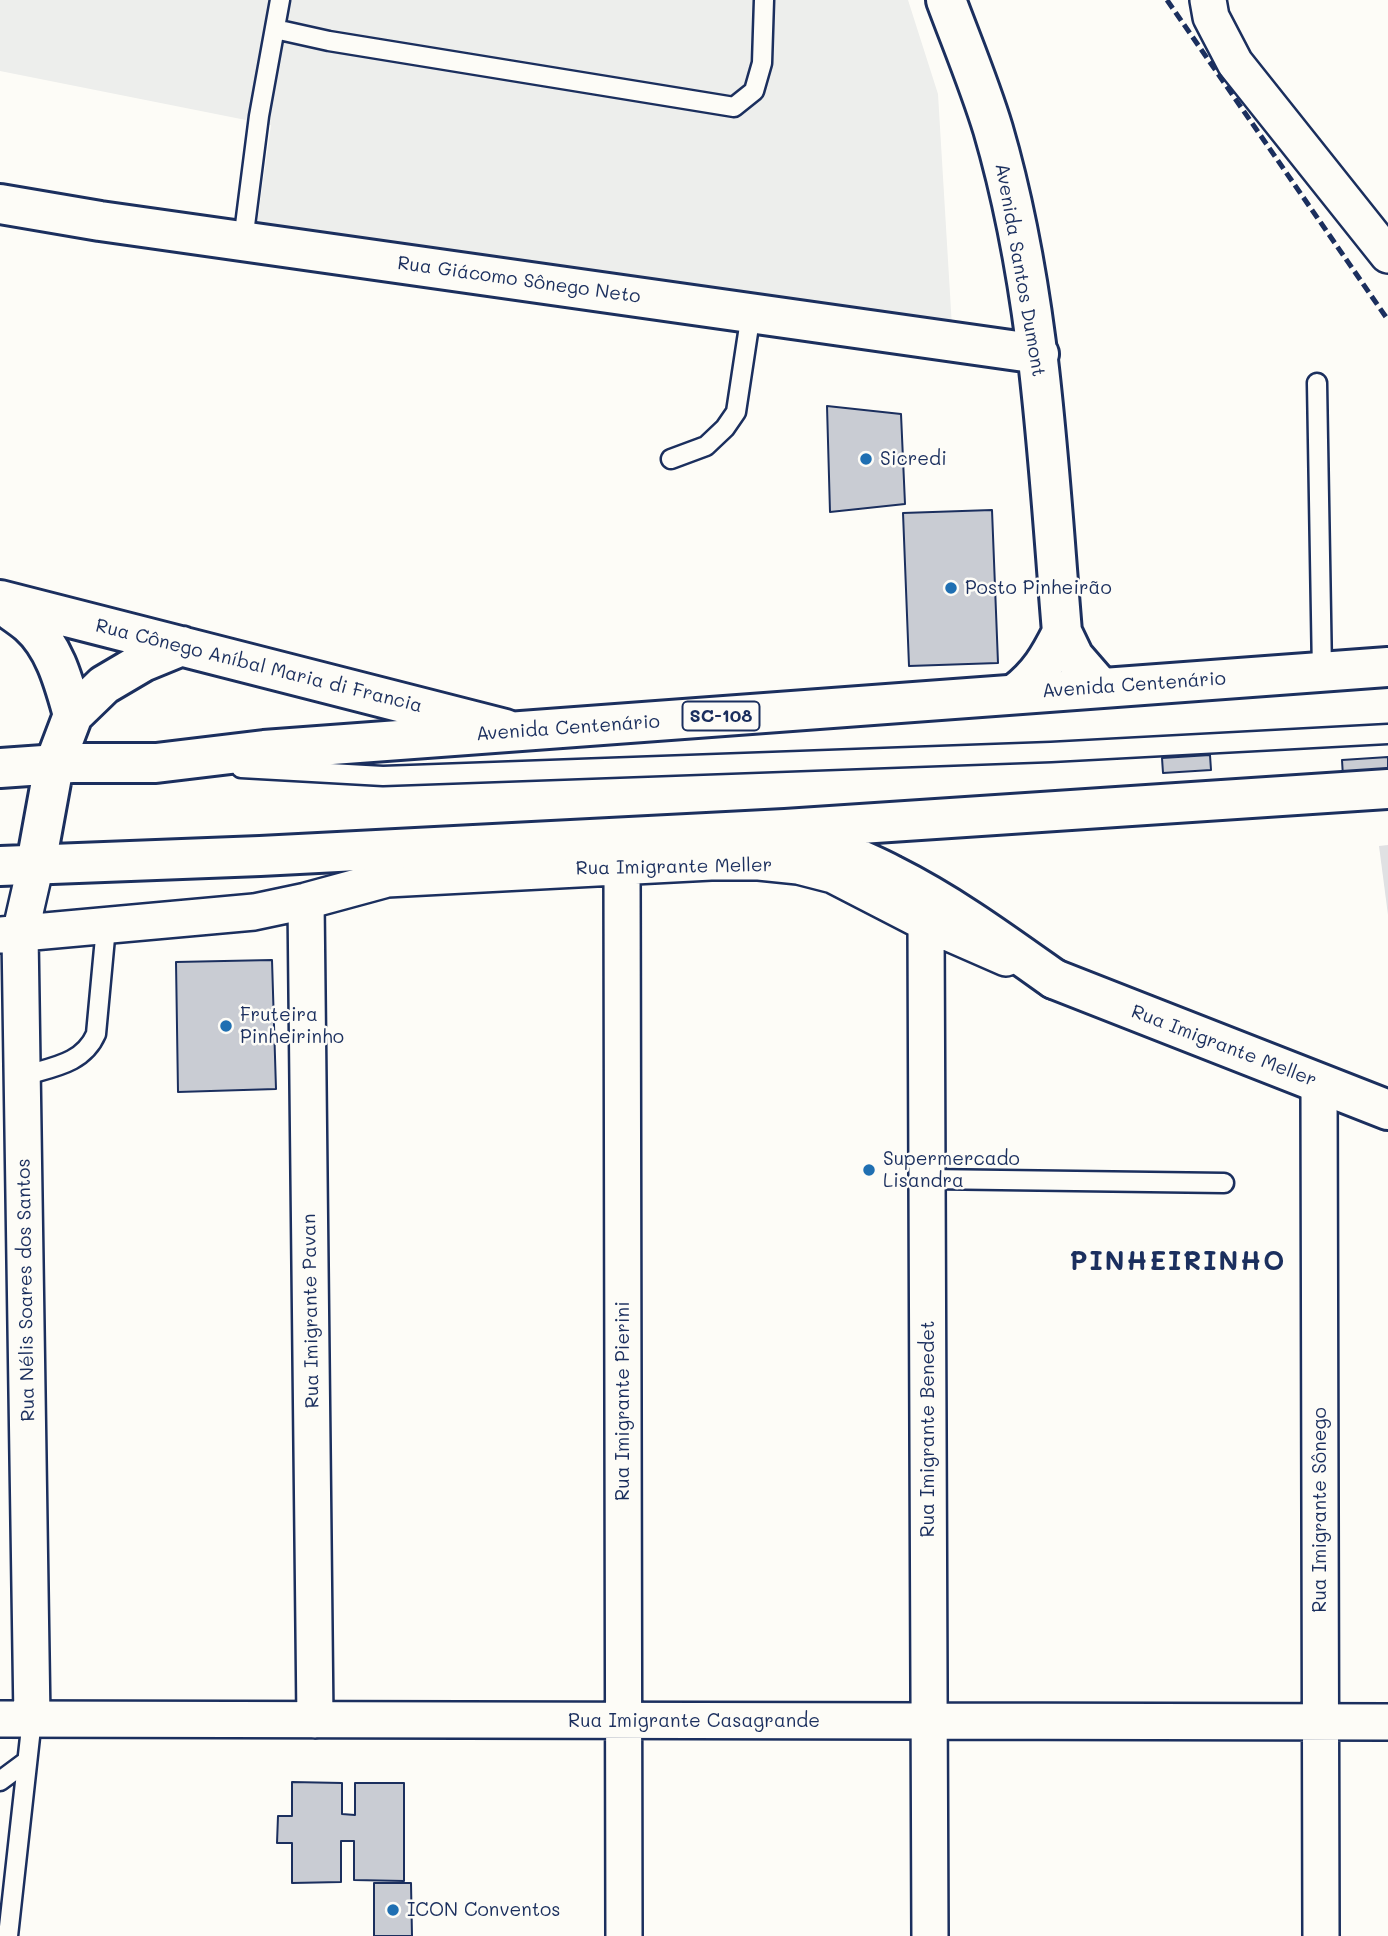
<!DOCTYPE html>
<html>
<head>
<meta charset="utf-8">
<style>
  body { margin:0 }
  canvas { display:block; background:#fdfcf7 }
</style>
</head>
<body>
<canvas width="1388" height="1936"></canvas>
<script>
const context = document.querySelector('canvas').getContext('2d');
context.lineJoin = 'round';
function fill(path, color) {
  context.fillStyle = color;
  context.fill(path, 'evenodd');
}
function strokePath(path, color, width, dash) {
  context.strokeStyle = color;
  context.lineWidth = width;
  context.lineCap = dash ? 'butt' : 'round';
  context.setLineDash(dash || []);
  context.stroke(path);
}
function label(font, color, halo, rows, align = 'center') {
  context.font = font + ' Mali,sans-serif';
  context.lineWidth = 5;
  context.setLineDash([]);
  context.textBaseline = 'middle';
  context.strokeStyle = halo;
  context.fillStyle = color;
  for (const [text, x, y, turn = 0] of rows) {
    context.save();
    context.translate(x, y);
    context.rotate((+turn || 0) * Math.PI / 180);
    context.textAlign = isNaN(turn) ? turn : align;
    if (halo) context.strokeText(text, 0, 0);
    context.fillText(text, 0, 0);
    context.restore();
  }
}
const built = new Path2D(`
  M 0,0 L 908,0 L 938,94 L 952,327 L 256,230 L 271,125 L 0,71 Z`);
const green = new Path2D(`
  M 1388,845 L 1388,915 L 1379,846 Z`);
const building = new Path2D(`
  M 827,406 L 901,414 L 905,504 L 830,512 Z
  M 992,510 L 998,663 L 909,666 L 903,513 Z
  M 1210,755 L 1211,770 L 1163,773 L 1162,758 Z
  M 1388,757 L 1388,773 L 1343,777 L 1342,760 Z
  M 272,960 L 276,1089 L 178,1092 L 176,962 Z
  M 292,1782 L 342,1783 L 342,1814 L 355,1815 L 355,1783 L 404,1783 L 404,1881 L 354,1880 L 354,1841 L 341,1841 L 341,1882 L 292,1883 L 292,1843 L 277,1843 L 278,1816 L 292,1816 Z
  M 374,1883 L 411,1883 L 412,1936 L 374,1936 Z`);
const lane = new Path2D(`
  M 275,29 L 329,41 L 734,107 L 754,91 L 762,63 L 764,0
  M 243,241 L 259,116 L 280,0
  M 1317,383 L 1322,672
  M 671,459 L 706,446 L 725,428 L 736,412 L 751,313
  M 241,768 L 383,776 L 1051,752 L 1388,734
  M 23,1076 C 52,1067 83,1064 96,1034 L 106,927
  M 927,1179 L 1224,1183
  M 0,1781 L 27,1761
  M 8,1936 L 32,1719`);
const street = new Path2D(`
  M 1208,0 L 1211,17 L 1235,63 L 1388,255
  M 622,866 L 624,1936
  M 306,901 L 315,1720
  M 926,923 L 930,1936
  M 0,935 L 254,912 L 306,901 L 387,879 L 711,862 L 759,862 L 798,866 L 833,875 L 926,923 L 1006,958
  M 1319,1083 L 1321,1936
  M 0,1719 L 1388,1722
  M 32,1719 L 20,934 L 36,864`);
const secondary = new Path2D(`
  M 946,0 C 962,43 980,86 993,129 C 1041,293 1048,464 1062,632 L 1074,657 L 1100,687
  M 0,204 L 100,221 L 1039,354
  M 0,600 L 505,729
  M 2,604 C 11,611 21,617 29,624 C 55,647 64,683 73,715
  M 1016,693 C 1039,675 1049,658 1062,632
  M 54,765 L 73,715 L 104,685 L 143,662 L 182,646
  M 1054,979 L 1388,1110`);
const primary = new Path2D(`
  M 0,768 L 72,763 L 156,763 L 264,750 L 1388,667
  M 793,832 C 826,846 860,858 892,875 C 950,904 1002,942 1054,979
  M 36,864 L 54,765
  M 0,866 L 260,856 L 785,829 L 1388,789`);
const rail = new Path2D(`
  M 1167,0 L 1388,320`);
const markers = [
  [866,459,7,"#1f6fb2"],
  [951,588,7,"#1f6fb2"],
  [226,1026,7,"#1f6fb2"],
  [869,1170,7,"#1f6fb2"],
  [393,1910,7,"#1f6fb2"]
];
const shields = [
  [721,716,77]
];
const shieldNames = [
  ["SC-108",721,716]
];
const streetNames = [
  ["Avenida Santos Dumont",1020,270,80],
  ["Rua Giácomo Sônego Neto",519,280,8],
  ["Rua Cônego Aníbal Maria di Francia",259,666,14],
  ["Avenida Centenário",1134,685,-4],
  ["Avenida Centenário",568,728,-4],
  ["Rua Imigrante Meller",674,867,-1],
  ["Rua Imigrante Meller",1224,1046,21],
  ["Rua Nélis Soares dos Santos",26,1290,-91],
  ["Rua Imigrante Pavan",311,1311,-91],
  ["Rua Imigrante Pierini",623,1401,-90],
  ["Rua Imigrante Benedet",928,1429,-90],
  ["Rua Imigrante Sônego",1320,1510,-90],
  ["Rua Imigrante Casagrande",694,1721]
];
const poiNames = [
  ["Sicredi",880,459],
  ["Posto Pinheirão",965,588],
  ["Fruteira",240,1015],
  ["Pinheirinho",240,1037],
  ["Supermercado",883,1159],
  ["Lisandra",883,1181],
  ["ICON Conventos",407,1910]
];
const districtNames = [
  ["PINHEIRINHO",1178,1262]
];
fill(built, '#edeeec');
fill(green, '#e0e1e3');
fill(building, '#c9ccd3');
strokePath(building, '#1b2f5e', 2);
strokePath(lane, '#1b2f5e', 23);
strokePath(street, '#1b2f5e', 40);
strokePath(secondary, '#1b2f5e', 44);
strokePath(primary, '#1b2f5e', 44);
strokePath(lane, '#fdfcf7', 18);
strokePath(street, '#fdfcf7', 35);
strokePath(secondary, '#fdfcf7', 38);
strokePath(primary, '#fdfcf7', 38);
strokePath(rail, '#1b2f5e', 5, [10, 5]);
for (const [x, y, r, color] of markers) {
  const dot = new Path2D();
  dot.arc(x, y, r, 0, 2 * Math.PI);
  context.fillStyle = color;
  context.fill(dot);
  strokePath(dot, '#fdfcf7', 2.5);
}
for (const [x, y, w] of shields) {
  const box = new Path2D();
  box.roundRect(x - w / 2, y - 14.5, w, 29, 5);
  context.fillStyle = '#fdfcf7';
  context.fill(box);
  strokePath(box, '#1b2f5e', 2);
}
label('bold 18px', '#1b2f5e', null, shieldNames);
label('19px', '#1b2f5e', '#fdfcf7', streetNames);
label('19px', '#1b2f5e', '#fdfcf7', poiNames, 'left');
context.letterSpacing = '2px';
label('bold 26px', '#1b2f5e', '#fdfcf7', districtNames);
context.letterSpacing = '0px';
</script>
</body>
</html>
